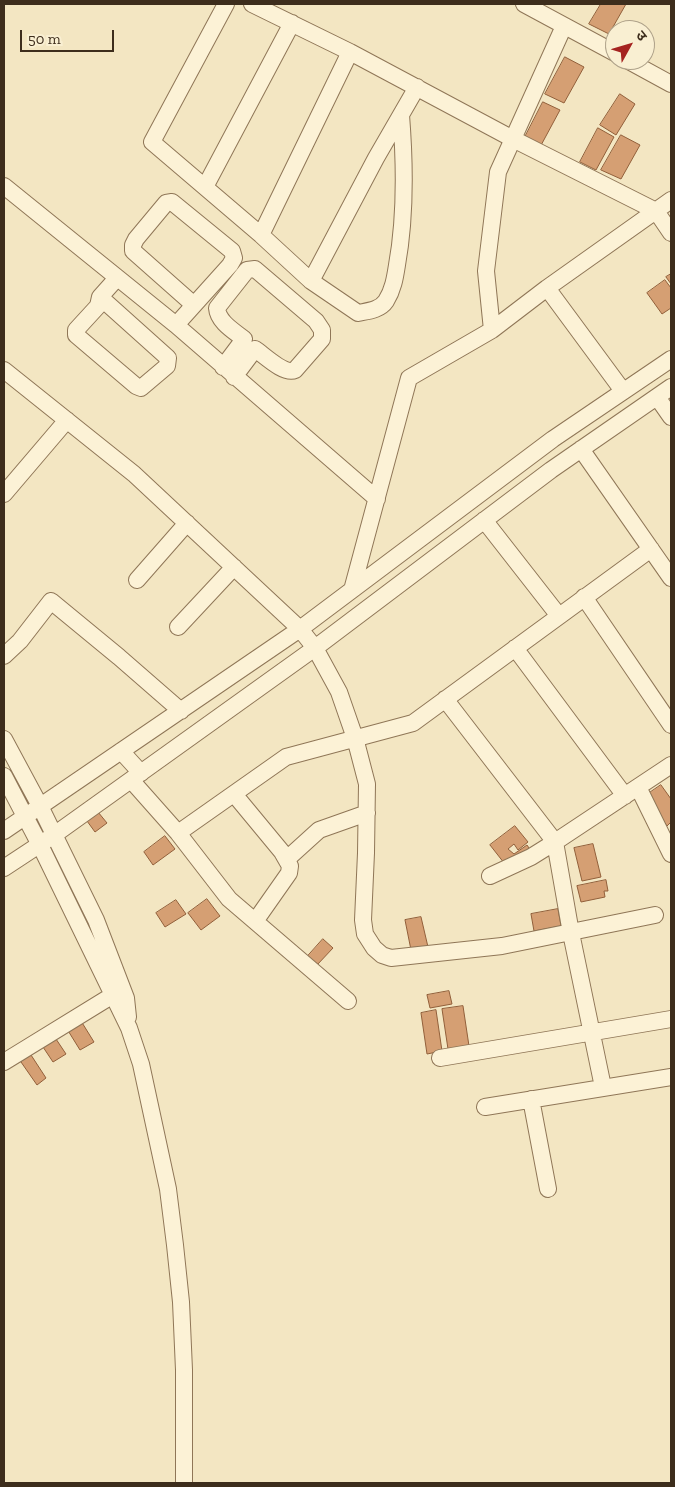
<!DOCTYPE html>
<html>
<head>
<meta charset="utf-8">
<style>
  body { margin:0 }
  #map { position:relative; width:675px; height:1487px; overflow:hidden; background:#f3e6c2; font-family:"Zilla Slab","Noto Sans Devanagari",serif }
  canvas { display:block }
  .frame { position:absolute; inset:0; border:5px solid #3d2d1c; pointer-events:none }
  .north { position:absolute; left:605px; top:20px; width:50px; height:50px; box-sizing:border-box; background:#f9efd2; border:1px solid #aea189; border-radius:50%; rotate:51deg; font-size:14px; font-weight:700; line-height:20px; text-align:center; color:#3d2d1c }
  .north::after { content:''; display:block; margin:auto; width:18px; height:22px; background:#a52320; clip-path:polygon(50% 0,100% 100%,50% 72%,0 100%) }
  .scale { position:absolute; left:20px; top:30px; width:94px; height:22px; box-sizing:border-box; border:2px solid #3d2d1c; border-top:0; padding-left:6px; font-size:15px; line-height:18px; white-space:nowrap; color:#3d2d1c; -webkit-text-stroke:4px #f9efd2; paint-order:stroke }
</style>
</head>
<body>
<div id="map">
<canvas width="675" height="1487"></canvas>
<div class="frame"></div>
<div class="north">उ</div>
<div class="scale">50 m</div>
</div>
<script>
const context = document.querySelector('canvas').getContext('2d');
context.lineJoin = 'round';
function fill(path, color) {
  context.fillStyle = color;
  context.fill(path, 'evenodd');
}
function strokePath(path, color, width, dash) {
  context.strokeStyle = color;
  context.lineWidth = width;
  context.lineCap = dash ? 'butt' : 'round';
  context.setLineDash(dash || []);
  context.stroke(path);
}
const building = new Path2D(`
  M 601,4 L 626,4 L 609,34 L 589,24 Z
  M 565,57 L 584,67 L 564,103 L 545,94 Z
  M 620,94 L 635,104 L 616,135 L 600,125 Z
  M 543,102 L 560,110 L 539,149 L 524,139 Z
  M 598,128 L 614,137 L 596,170 L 580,162 Z
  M 621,135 L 640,145 L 621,179 L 601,170 Z
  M 671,274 L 671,284 L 666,277 Z
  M 665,280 L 671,288 L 671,308 L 662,314 L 647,293 Z
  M 661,785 L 671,799 L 671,822 L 667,826 L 645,796 Z
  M 98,812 L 107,823 L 95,832 L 87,821 Z
  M 515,826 L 528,842 L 518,850 L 514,844 L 508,849 L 514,854 L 527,845 L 531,851 L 508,868 L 490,845 Z
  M 165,836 L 175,849 L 153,865 L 144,852 Z
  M 593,844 L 601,877 L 582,881 L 574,848 Z
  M 606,880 L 608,891 L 604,891 L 605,897 L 581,902 L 577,886 Z
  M 207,899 L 220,916 L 201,930 L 188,913 Z
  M 176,900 L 186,914 L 165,927 L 156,913 Z
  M 558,909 L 561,926 L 534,931 L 531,914 Z
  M 421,917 L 428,947 L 411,950 L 405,920 Z
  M 323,939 L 333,948 L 317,965 L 307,957 Z
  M 449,991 L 452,1004 L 430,1008 L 427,995 Z
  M 463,1006 L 469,1046 L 448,1049 L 442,1009 Z
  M 436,1010 L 442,1051 L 427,1054 L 421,1013 Z
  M 81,1021 L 94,1042 L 80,1050 L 67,1029 Z
  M 56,1039 L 66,1054 L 53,1062 L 43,1047 Z
  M 31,1055 L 46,1078 L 37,1085 L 21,1062 Z`);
const minor = new Path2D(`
  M 226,4 L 152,142 L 261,235 L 311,281 L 358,313 C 368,311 380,310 386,301 C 393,290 395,278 397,265 C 406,215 405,165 401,115
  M 252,4 L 350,52 L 513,139 L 656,211 L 671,233
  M 524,4 L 615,53
  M 627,60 L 671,84
  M 4,186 L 176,325 L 377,499
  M 205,187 L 292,23
  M 261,235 L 350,52
  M 311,281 L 376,158 L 417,87
  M 547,288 L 623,391
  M 100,297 L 168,358 L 167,366 L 141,388 L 136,386 L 76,335 L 76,330 L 98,306 L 100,297 L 117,278
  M 176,325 L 230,265 L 234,258 L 232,251 L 172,202 L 166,203 L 136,239 L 133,245 L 133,251 L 194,305
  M 492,330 L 486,271 L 498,172 L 564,26
  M 223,367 L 244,339 C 234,331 218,322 217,308 L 247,270 L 255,269 L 316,321 L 322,330 L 322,339 L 295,370 C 284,375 264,355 255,349 L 234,377
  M 4,370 L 134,474 L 300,629 L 315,648 L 339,692 L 355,738 L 367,784 L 366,853 L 363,920 L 365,934 L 374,948 L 382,955 L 391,958 L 502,946 L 655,915
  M 657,397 L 671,417
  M 581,449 L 671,578
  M 4,494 L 67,420
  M 484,520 L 559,616
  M 137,580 L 187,523
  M 352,590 L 409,378 L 492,330 L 547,288 L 671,200
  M 584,597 L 671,725
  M 178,627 L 234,567
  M 515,648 L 625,796
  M 4,656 L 20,641 L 51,601 L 119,657 L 181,711
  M 445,699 L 555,842 L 531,857 L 490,876
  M 4,739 L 40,806 L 96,920 L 126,998 L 128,1017
  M 121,751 L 141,773
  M 4,776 L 40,845 L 129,1028 L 141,1064 L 168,1189 L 175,1245 L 181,1302 L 184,1370 L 184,1483
  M 131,780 L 178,833 L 229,899 L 348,1001
  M 638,787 L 671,854
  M 234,794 L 282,852 L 290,866 L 289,873 L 256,920
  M 4,831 L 300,629 L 553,439 L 671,359
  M 178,833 L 286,757 L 413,723 L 651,549
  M 287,859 L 319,830 L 367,813
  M 4,868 L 54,835 L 315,648 L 551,470 L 671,387
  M 440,1058 L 671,1019
  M 4,1062 L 113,995
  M 603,1087 L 571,933 L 555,842 L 671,765
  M 531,1099 L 548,1189
  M 485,1107 L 671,1077`);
fill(building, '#d59f73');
strokePath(building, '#915f3a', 1);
strokePath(minor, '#8f7657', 18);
strokePath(minor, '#fcf2d6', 16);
</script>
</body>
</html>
